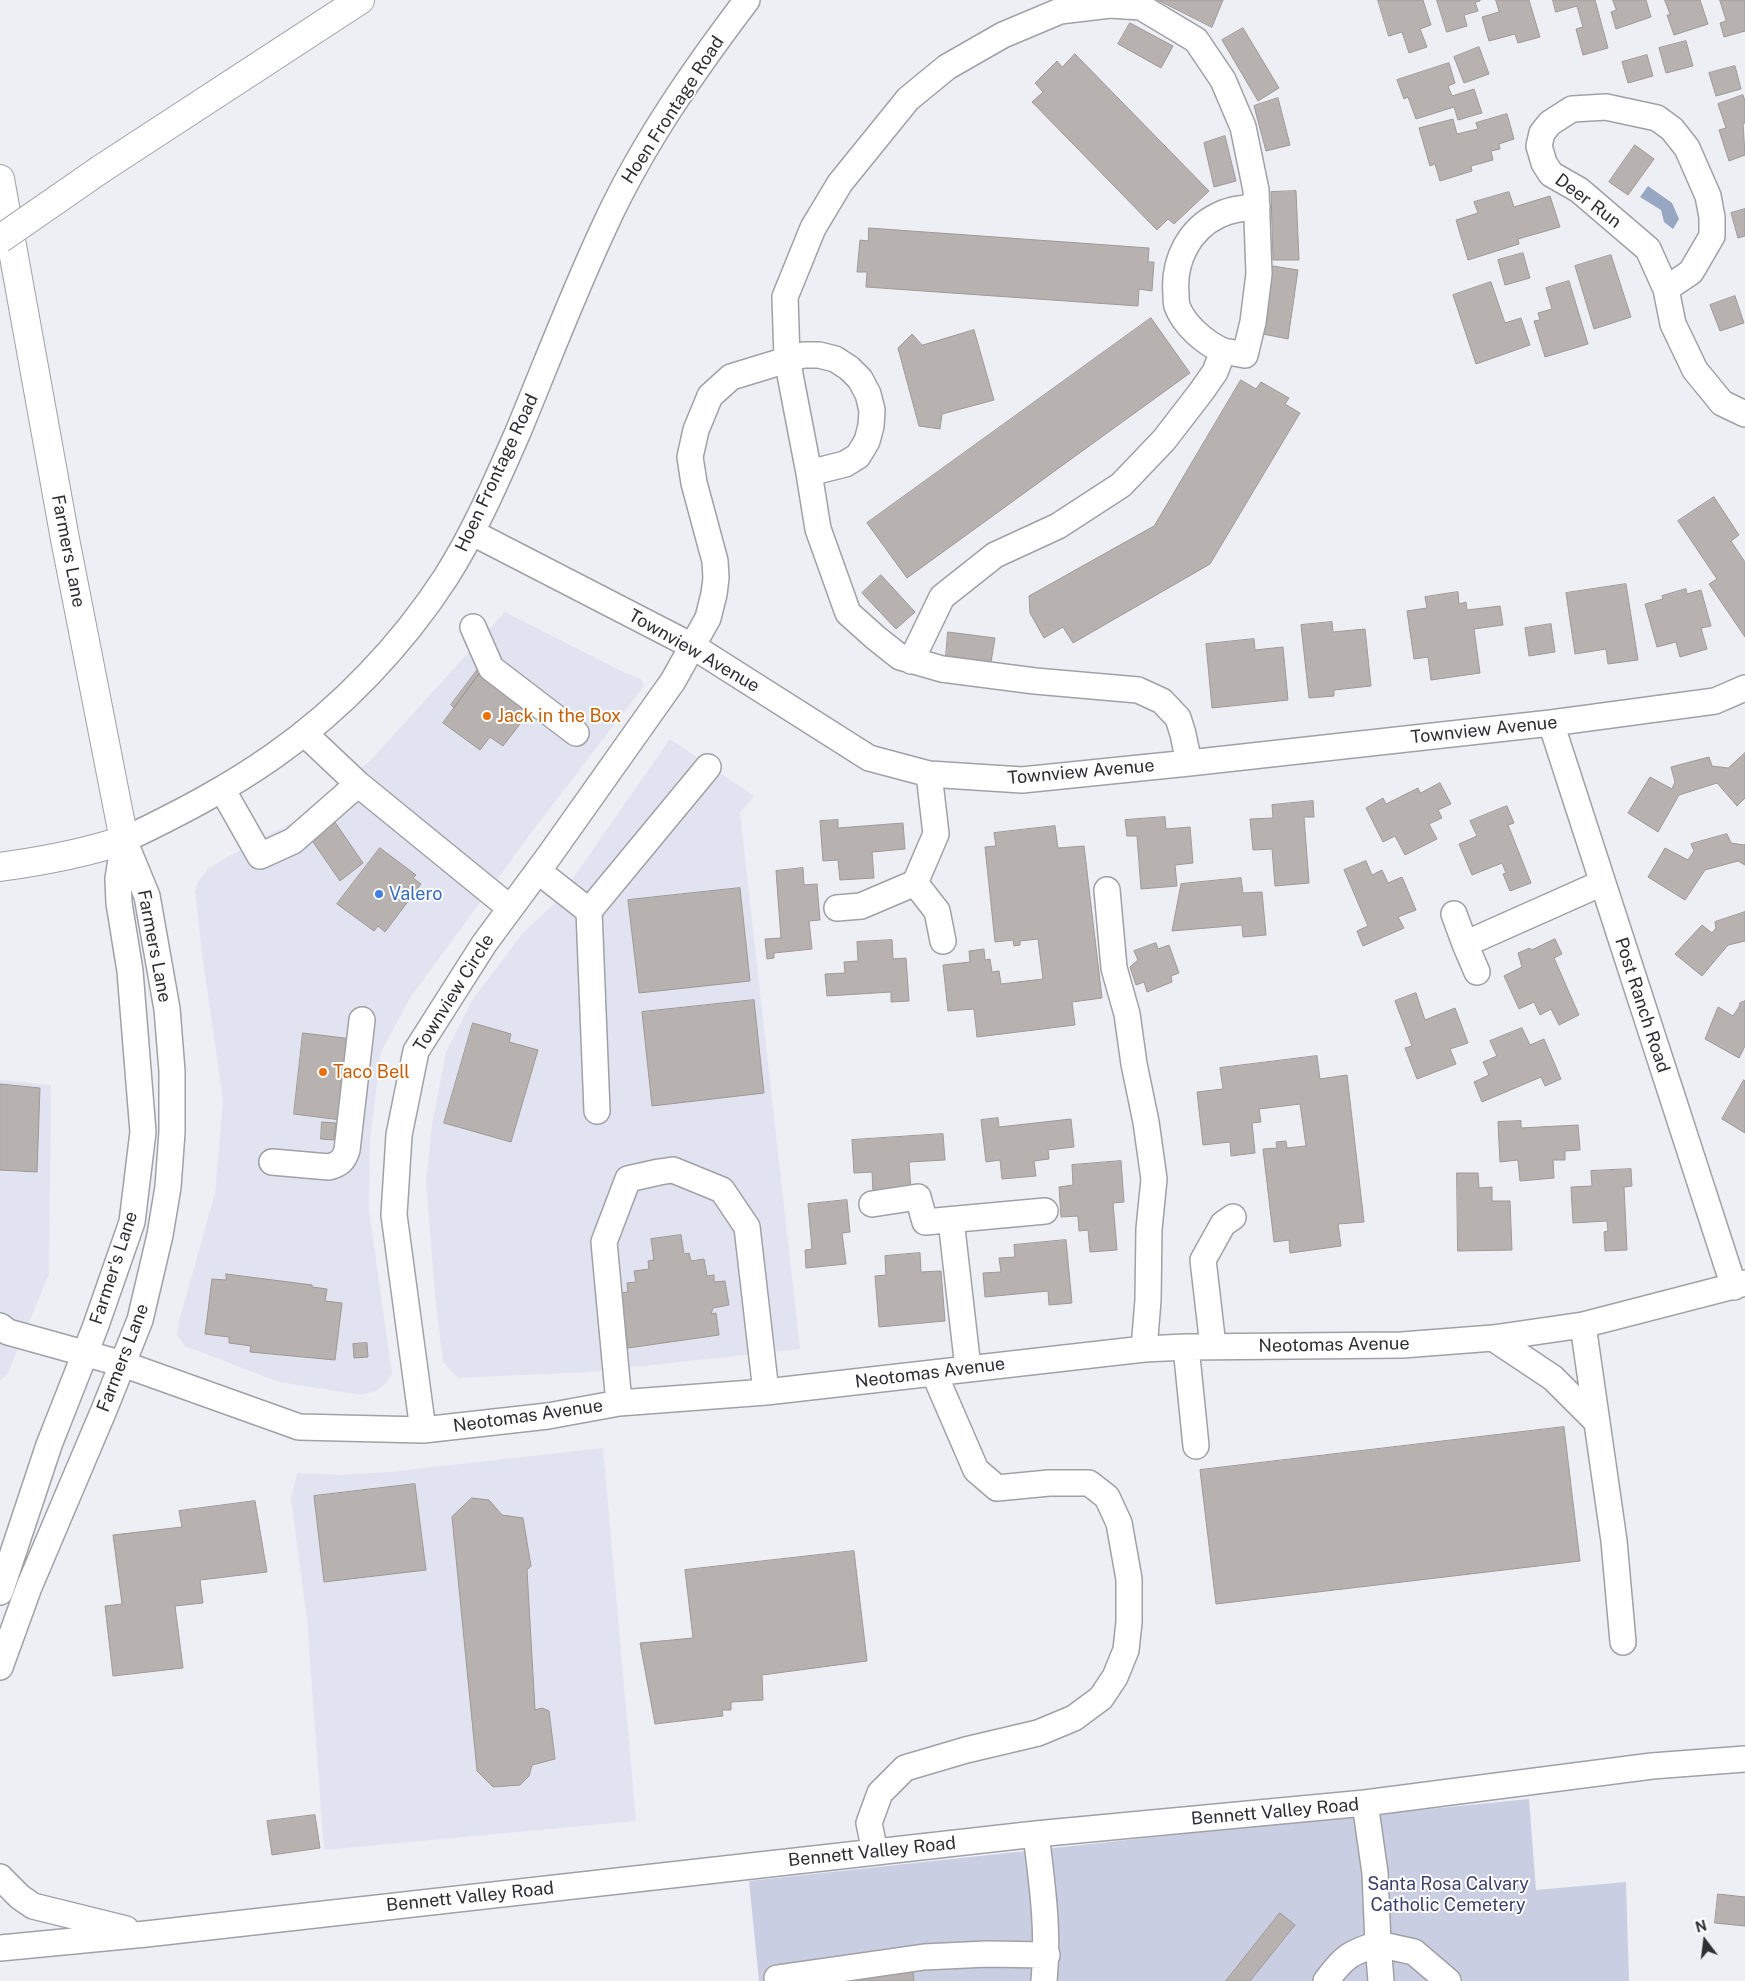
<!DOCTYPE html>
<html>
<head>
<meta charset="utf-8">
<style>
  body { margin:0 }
  #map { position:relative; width:1745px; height:1981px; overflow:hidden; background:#eeeff5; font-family:"Public Sans",sans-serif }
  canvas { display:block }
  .north { position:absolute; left:1680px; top:1916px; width:50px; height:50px; -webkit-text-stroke:4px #fff; paint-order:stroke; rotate:345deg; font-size:14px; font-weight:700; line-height:20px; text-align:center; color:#2e2f31 }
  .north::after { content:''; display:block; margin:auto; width:18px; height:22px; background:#2e2f31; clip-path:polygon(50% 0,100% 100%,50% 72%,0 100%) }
</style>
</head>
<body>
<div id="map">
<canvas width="1745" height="1981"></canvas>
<div class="north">N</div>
</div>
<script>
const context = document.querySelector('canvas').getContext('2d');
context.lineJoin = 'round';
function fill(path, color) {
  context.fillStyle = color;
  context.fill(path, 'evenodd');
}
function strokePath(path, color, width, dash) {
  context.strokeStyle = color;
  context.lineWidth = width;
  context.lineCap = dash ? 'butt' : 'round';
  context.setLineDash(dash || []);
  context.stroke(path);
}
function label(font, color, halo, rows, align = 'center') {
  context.font = font + ' "Public Sans",sans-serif';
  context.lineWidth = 4;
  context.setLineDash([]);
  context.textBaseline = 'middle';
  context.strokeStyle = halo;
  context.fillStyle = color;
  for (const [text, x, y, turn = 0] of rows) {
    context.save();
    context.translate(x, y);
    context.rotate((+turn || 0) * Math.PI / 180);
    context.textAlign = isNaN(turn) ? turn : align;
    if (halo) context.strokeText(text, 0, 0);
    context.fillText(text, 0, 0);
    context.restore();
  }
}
const built = new Path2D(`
  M 505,612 L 623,672 L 641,679 L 644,686 L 534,829 L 410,998 L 381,1052 L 370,1140 L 369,1210 L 392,1374 L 385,1384 L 376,1391 L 361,1395 L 279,1382 L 185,1346 L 177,1335 L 179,1321 L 215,1193 L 223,1100 L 203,961 L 195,891 L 198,882 L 208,869 L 229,856 L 291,823 L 370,761 Z
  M 670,739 L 754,796 L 740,813 L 800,1349 L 588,1372 L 458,1378 L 443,1362 L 436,1305 L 426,1183 L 432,1125 L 446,1052 L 473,999 L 523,933 L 557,901 Z
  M 0,1080 L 51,1085 L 49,1274 L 8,1373 L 0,1381 Z
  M 603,1448 L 636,1821 L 324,1850 L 307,1620 L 291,1499 L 297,1473 L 340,1475 L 389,1472 Z`);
const green = new Path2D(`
  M 1529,1799 L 1536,1890 L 1626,1882 L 1629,1981 L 759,1981 L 749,1881 L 1210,1831 Z`);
const water = new Path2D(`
  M 1648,186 L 1672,203 L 1679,219 L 1673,229 L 1664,222 L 1661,210 L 1640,197 Z`);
const building = new Path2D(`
  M 1158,0 L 1223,0 L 1212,27 Z
  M 1378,0 L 1423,0 L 1431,25 L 1420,29 L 1427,47 L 1409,53 L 1402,32 L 1389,36 Z
  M 1437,0 L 1480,0 L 1480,1 L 1475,2 L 1478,11 L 1464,15 L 1467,26 L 1447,32 Z
  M 1496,0 L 1529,0 L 1540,37 L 1518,43 L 1515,34 L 1489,41 L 1482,17 L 1499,12 Z
  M 1553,0 L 1595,0 L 1608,48 L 1583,55 L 1576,29 L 1583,27 L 1577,6 L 1556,12 Z
  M 1613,0 L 1646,0 L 1651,17 L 1616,29 L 1611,12 L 1616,10 Z
  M 1665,0 L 1700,0 L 1708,24 L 1674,35 L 1667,15 L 1670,15 Z
  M 1720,0 L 1745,0 L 1745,31 L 1724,37 L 1720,23 L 1726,21 Z
  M 1130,23 L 1173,46 L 1161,68 L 1118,44 Z
  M 1243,28 L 1279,88 L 1258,101 L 1222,40 Z
  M 1686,41 L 1693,66 L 1666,73 L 1659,48 Z
  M 1479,47 L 1489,74 L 1464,83 L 1454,57 Z
  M 1075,54 L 1209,191 L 1174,224 L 1168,219 L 1157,230 L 1032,102 L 1043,92 L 1035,83 L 1057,61 L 1062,67 Z
  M 1647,55 L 1653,76 L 1628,83 L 1622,62 Z
  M 1449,63 L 1455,83 L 1448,86 L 1452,96 L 1474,89 L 1482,113 L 1458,120 L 1454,107 L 1416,119 L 1408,97 L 1404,99 L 1397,80 Z
  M 1735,66 L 1741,89 L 1716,96 L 1709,73 Z
  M 1743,95 L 1745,101 L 1745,123 L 1743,123 L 1745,155 L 1729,161 L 1719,130 L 1726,128 L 1718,104 Z
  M 1278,98 L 1290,145 L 1266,151 L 1254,106 Z
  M 1507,114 L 1514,139 L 1499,144 L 1500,149 L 1491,151 L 1493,160 L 1471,166 L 1472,171 L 1440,181 L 1435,164 L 1430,166 L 1419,128 L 1453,119 L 1457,134 L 1478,129 L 1476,123 Z
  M 1225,136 L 1236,181 L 1214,187 L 1204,143 Z
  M 1635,145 L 1654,159 L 1628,195 L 1609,182 Z
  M 1296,191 L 1299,260 L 1273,260 L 1271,192 Z
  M 1509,192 L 1514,207 L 1550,196 L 1560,227 L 1518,239 L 1519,244 L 1468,260 L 1456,220 L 1478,213 L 1474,202 Z
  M 1745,209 L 1745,236 L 1738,238 L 1731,213 Z
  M 869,228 L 1149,248 L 1148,262 L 1154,262 L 1152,291 L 1139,289 L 1138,306 L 866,287 L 867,272 L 857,272 L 860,240 L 868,241 Z
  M 1523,253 L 1530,278 L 1505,285 L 1498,260 Z
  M 1611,255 L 1631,317 L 1594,329 L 1575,266 Z
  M 1273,266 L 1298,270 L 1288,339 L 1263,334 Z
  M 1569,281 L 1588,344 L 1545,357 L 1534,321 L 1540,320 L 1538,313 L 1552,309 L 1546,288 Z
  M 1491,282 L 1505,323 L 1521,318 L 1530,345 L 1476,364 L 1453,295 Z
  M 1735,296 L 1744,323 L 1720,331 L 1710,305 Z
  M 1151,318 L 1190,373 L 907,578 L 867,523 Z
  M 974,330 L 994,400 L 942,414 L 940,429 L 919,426 L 898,348 L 912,334 L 922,345 Z
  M 1241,380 L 1256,389 L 1261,382 L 1289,398 L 1285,404 L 1300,413 L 1210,564 L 1073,643 L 1063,627 L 1044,638 L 1030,613 L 1029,596 L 1154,526 Z
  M 1714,497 L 1739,535 L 1731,541 L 1745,562 L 1745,637 L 1709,584 L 1717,579 L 1678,521 Z
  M 881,575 L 915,612 L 896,629 L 862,593 Z
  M 1626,584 L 1638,660 L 1608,664 L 1606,649 L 1575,654 L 1566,593 Z
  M 1686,589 L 1687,594 L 1701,590 L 1711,626 L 1701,628 L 1707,649 L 1680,657 L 1676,642 L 1657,647 L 1645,604 L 1663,599 L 1662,596 Z
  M 1458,592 L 1459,604 L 1466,602 L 1467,610 L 1500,606 L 1503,625 L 1474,629 L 1480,673 L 1431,680 L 1428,657 L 1414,659 L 1407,611 L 1427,608 L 1425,597 Z
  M 1332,622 L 1333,632 L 1365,629 L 1371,686 L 1334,690 L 1334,696 L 1309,698 L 1301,625 Z
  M 1551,624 L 1555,652 L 1529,656 L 1525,628 Z
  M 948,632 L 995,638 L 991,662 L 946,656 Z
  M 1254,639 L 1255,650 L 1283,647 L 1288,700 L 1212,708 L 1206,644 Z
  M 478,669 L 481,671 L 454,708 L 451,705 Z
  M 482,670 L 533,707 L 503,746 L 490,737 L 480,750 L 443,723 Z
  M 1745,753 L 1745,798 L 1737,806 L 1717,783 L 1679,795 L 1658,832 L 1628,813 L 1650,777 L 1672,789 L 1675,782 L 1671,767 L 1709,757 L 1712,766 L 1728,768 Z
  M 1440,783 L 1451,804 L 1438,810 L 1442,818 L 1429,824 L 1437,839 L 1405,855 L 1395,836 L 1383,842 L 1366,808 L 1383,798 L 1386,804 L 1418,788 L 1420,793 Z
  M 1313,801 L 1314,817 L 1304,817 L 1309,883 L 1275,886 L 1272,849 L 1253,850 L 1250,819 L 1273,818 L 1272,805 Z
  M 1507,806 L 1514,823 L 1508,825 L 1531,883 L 1510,891 L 1503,874 L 1506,873 L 1502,863 L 1472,875 L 1459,844 L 1477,836 L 1470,821 Z
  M 326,809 L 363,863 L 340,881 L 302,826 Z
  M 1165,817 L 1166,829 L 1190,827 L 1193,863 L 1175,865 L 1177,886 L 1141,889 L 1137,836 L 1127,836 L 1125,820 Z
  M 838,820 L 838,828 L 903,823 L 905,849 L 872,852 L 874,878 L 840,880 L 838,860 L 823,861 L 820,821 Z
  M 1055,826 L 1058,848 L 1084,846 L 1102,998 L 1072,1002 L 1075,1025 L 977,1037 L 974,1009 L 948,1011 L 943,965 L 970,962 L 969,951 L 984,949 L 985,960 L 990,959 L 992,972 L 999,971 L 1001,984 L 1043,979 L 1038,939 L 1020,941 L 1020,945 L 1014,946 L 1013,940 L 995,942 L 985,847 L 996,846 L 994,833 Z
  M 1727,834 L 1731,843 L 1744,845 L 1745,844 L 1745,865 L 1738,861 L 1705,870 L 1685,900 L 1648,877 L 1665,848 L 1688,860 L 1694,851 L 1691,844 Z
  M 380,848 L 416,875 L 413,878 L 421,884 L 385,932 L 378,926 L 374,931 L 337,904 Z
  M 1366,861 L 1372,875 L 1382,870 L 1388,883 L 1402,877 L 1416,910 L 1398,917 L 1404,928 L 1363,946 L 1357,931 L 1368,926 L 1344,870 Z
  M 803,868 L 804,885 L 817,884 L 820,920 L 809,921 L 812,949 L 774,953 L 774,958 L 767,959 L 765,939 L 781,938 L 776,871 Z
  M 1241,878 L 1243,893 L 1262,892 L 1266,935 L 1243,937 L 1242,925 L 1172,931 L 1181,884 Z
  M 740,888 L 750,981 L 639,993 L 628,900 Z
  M 1745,912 L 1745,941 L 1728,945 L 1702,976 L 1675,954 L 1702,925 L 1712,933 L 1716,928 L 1715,922 Z
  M 1555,939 L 1562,954 L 1554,958 L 1579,1015 L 1559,1025 L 1551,1009 L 1540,1015 L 1534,1002 L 1519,1009 L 1504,976 L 1522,967 L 1518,953 L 1530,948 L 1531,950 Z
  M 892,940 L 893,959 L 906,958 L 909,1001 L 891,1002 L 891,992 L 827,996 L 825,974 L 845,973 L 844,962 L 858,961 L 857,942 Z
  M 1156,943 L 1158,949 L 1169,945 L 1179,973 L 1171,976 L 1172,982 L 1147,992 L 1144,982 L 1136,985 L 1130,967 L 1138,960 L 1134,951 Z
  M 1416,993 L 1425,1020 L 1455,1008 L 1468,1043 L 1450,1049 L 1456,1064 L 1417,1079 L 1405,1048 L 1412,1046 L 1395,1001 Z
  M 754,1000 L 764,1093 L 652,1106 L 642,1012 Z
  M 1745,1001 L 1745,1046 L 1739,1058 L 1705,1039 L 1718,1007 L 1733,1016 L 1739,1007 L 1740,1003 Z
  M 473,1023 L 511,1034 L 509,1042 L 538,1050 L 511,1142 L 444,1123 Z
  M 1522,1028 L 1530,1045 L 1544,1039 L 1561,1079 L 1545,1086 L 1541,1077 L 1482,1102 L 1474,1082 L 1489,1075 L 1483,1062 L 1497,1056 L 1490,1041 Z
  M 303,1033 L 352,1039 L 341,1120 L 294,1114 Z
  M 1317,1056 L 1320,1079 L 1347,1075 L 1364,1222 L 1338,1224 L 1341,1246 L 1290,1253 L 1289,1240 L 1274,1242 L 1263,1149 L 1277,1148 L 1276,1142 L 1286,1141 L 1287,1148 L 1306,1146 L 1300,1104 L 1259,1109 L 1261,1122 L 1252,1123 L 1255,1153 L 1231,1156 L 1230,1142 L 1203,1145 L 1197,1092 L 1223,1089 L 1220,1068 Z
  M 1744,1080 L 1745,1081 L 1745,1133 L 1722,1119 Z
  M 0,1084 L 40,1088 L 37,1172 L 0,1170 Z
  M 998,1118 L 999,1127 L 1071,1119 L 1074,1147 L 1048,1150 L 1049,1159 L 1034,1161 L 1036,1176 L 1002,1179 L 1000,1160 L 986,1162 L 981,1120 Z
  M 1521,1121 L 1521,1128 L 1578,1125 L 1580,1150 L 1565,1151 L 1565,1160 L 1553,1160 L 1554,1178 L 1520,1181 L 1518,1160 L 1500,1162 L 1498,1122 Z
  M 322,1122 L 336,1123 L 334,1140 L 321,1139 Z
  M 943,1134 L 945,1160 L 909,1162 L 911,1190 L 873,1192 L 872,1172 L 854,1173 L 852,1140 Z
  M 1121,1161 L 1124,1202 L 1113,1203 L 1117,1250 L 1090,1252 L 1088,1230 L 1079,1231 L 1078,1216 L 1061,1217 L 1059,1187 L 1073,1185 L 1072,1165 Z
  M 1631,1169 L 1632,1186 L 1624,1187 L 1627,1250 L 1605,1251 L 1604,1232 L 1608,1231 L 1607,1221 L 1573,1223 L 1571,1187 L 1592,1186 L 1591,1171 Z
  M 1457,1173 L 1478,1173 L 1479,1188 L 1492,1187 L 1492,1201 L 1510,1201 L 1512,1250 L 1458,1251 Z
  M 847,1200 L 850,1232 L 842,1233 L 846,1264 L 806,1268 L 805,1250 L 812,1249 L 808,1204 Z
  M 681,1235 L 684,1254 L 689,1253 L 691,1261 L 704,1259 L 707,1276 L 714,1275 L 714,1282 L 725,1281 L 729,1305 L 713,1308 L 711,1314 L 716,1313 L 719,1335 L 628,1348 L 623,1315 L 610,1294 L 628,1292 L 627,1283 L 636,1282 L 634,1271 L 649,1269 L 648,1261 L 654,1260 L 651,1239 Z
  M 1066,1240 L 1072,1303 L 1049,1305 L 1048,1291 L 985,1297 L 983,1273 L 1001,1272 L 999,1258 L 1015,1257 L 1014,1245 Z
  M 920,1253 L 921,1272 L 941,1271 L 945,1321 L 879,1327 L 875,1276 L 886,1275 L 885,1256 Z
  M 226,1274 L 312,1285 L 312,1287 L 327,1289 L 325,1301 L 342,1303 L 335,1360 L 250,1352 L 251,1346 L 229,1343 L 229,1337 L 205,1334 L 212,1279 L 226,1280 Z
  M 367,1343 L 368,1357 L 354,1358 L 353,1344 Z
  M 1564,1427 L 1580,1561 L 1216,1604 L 1200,1470 Z
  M 415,1484 L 426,1570 L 324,1582 L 314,1496 Z
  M 472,1498 L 489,1500 L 502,1515 L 523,1518 L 531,1566 L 527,1570 L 535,1710 L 542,1708 L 549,1711 L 555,1759 L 532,1765 L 529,1776 L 520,1785 L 493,1787 L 477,1771 L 452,1517 Z
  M 255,1501 L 267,1572 L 200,1580 L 203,1603 L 175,1606 L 183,1668 L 113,1676 L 105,1606 L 122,1604 L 113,1535 L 182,1527 L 179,1511 Z
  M 854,1551 L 867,1661 L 762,1675 L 763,1700 L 731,1702 L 731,1710 L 722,1710 L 723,1716 L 655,1724 L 640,1643 L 693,1638 L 685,1570 Z
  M 315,1815 L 320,1848 L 272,1855 L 267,1821 Z
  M 1718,1894 L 1745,1897 L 1745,1926 L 1715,1923 Z
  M 1280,1913 L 1295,1925 L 1250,1981 L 1226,1981 Z
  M 913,1972 L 914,1981 L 846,1981 Z`);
const minor = new Path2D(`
  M 1666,289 L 1691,272 L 1712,236 L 1712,217 L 1708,196 L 1687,148 L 1672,129 L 1657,118 L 1606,107 L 1572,109 L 1550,123 L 1542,133 L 1539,146 L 1544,163 L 1551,174 L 1579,190 L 1648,249 L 1666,289 L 1673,324 L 1695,370 L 1722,403 L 1745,414
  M 1223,351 C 1205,343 1184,325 1177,306 C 1176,302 1176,298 1176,294 C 1173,261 1189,229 1219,215 C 1231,209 1244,208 1257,207
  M 473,533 L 694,647 L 869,758 L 929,774 L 1022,780 L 1189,763 L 1551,723 L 1715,701 L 1745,688
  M 473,627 L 491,668 L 576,733
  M 911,661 L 942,597 L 995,555 L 1058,526 L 1121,485 L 1164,440 L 1201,392 L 1215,372 L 1223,351 L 1245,355 L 1253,322 L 1259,274 L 1256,190 L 1243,127 L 1223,80 L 1196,40 L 1141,7 L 1110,5 L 1060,11 L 1003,35 L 947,67 L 908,99 L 840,183 L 813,228 L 785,297 L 787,359 L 809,473 L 818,529 L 848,613 L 876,638 L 900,657 L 942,669 L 1035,681 L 1138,690 L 1162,701 L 1178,718 L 1183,734 L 1189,763
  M 1551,723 L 1734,1287
  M 304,733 L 358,784 L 510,908
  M 222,789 L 260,856 L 293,841 L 358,784
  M 124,840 C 176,815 227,789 275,755 C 341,709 402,645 446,577 C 475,531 496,482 518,432 C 547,362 574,291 606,223 C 643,143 694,70 747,0
  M 538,871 L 589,911 L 708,767
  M 915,883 L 937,911 L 943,941
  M 1107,890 L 1114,968 L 1127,1014 L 1134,1064 L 1146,1122 L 1154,1179 L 1149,1229 L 1148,1300 L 1144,1349
  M 837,908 L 861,906 L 915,883 L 936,834 L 929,774
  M 589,911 L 597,1111
  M 1454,914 L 1465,944 L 1602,883
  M 1465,944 L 1477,972
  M 272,1162 L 329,1167 C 340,1164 344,1160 347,1150 L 362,1020
  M 872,1204 L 918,1197 L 925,1222 L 1045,1211
  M 951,1220 L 968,1368
  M 1583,1325 L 1614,1541 L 1623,1642
  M 0,1326 L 8,1332 L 123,1364 L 299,1427 L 423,1430 L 548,1416 L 619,1403 L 766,1392 L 1144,1349 L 1186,1347 L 1402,1345 L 1493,1338 L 1583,1325 L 1745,1283
  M 1493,1338 L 1553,1378 L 1597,1422
  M 1213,1346 L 1203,1260 L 1223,1224 L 1233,1217
  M 1186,1347 L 1196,1446
  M 619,1403 L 604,1242 L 628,1179 L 659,1172 L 673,1170 L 722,1190 L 747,1227 L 766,1392
  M 423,1430 L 394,1215 L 399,1135 L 416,1051 L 484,944 L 549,856 L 673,681 L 708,618 L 714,594 L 716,578 L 715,561 L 694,483 L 690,457 L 696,430 L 710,396 L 731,377 L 803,355 L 819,355 L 835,359 L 849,368 L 860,379 L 868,394 L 872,410 L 871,426 L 867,441 L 858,456 L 845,464 L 809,473
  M 0,1592 L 49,1445 L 95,1328 L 132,1222 L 143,1132 L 130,971 L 119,903 L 118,879 L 124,840
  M 0,1667 L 29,1587 L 104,1410 L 140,1320 L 160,1235 L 168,1187 L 172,1132 L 172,1071 L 167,1009 L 147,896 L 124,840
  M 1365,1803 L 1375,1873 L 1378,1944 L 1414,1952 L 1448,1981
  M 1036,1834 C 1042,1884 1049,1930 1044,1981
  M 875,1852 L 869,1823 L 880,1793 L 905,1768 L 966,1750 L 1038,1733 L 1074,1718 L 1101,1698 L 1115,1677 L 1126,1650 L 1129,1622 L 1129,1579 L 1119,1523 L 1107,1497 L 1089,1483 L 1049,1483 L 997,1488 L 976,1470 L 934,1373
  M 0,1877 L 20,1897 L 33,1906 L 126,1929
  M 0,1948 L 146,1934 L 1036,1834 L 1365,1803 L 1652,1766 L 1745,1759
  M 777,1978 L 924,1957 L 987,1954 L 1047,1955
  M 1326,1981 C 1344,1957 1349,1953 1378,1944 L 1381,1981`);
const major = new Path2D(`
  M 0,179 L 65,539 L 124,840`);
const highway = new Path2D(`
  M 101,169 L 360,0
  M 0,867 C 43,861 83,854 124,840`);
const highwayBridge = new Path2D(`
  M 0,239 L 101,169`);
const markers = [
  [487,716,5,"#e8710a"],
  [379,894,5,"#3f7fe0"],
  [323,1072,5,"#e8710a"]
];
const streetNames = [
  ["Hoen Frontage Road",673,110,-57],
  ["Deer Run",1588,201,37],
  ["Hoen Frontage Road",497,473,-65],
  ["Farmers Lane",68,551,79],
  ["Townview Avenue",694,651,30],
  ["Townview Avenue",1484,730,-6],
  ["Townview Avenue",1081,772,-5],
  ["Farmers Lane",154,946,79],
  ["Townview Circle",454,993,-58],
  ["Post Ranch Road",1642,1005,72],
  ["Farmer's Lane",114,1268,-72],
  ["Neotomas Avenue",1334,1345,-1],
  ["Farmers Lane",123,1358,-69],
  ["Neotomas Avenue",930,1373,-7],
  ["Neotomas Avenue",528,1416,-8],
  ["Bennett Valley Road",1275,1812,-5],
  ["Bennett Valley Road",872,1852,-6],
  ["Bennett Valley Road",470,1897,-6]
];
const foodNames = [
  ["Jack in the Box",497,716],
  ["Taco Bell",333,1072]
];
const shopNames = [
  ["Valero",389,894]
];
const parkNames = [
  ["Santa Rosa Calvary",1448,1884],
  ["Catholic Cemetery",1448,1905]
];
fill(built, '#e1e3f0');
fill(green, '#cacee2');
fill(water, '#97a7c1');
fill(building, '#b7b1af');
strokePath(building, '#9e9896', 1);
strokePath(minor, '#a0a1a7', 28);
strokePath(major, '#a0a1a7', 30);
strokePath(highway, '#a0a1a7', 30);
strokePath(minor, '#fff', 25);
strokePath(major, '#fff', 28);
strokePath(highway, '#fff', 28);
strokePath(highwayBridge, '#a0a1a7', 30, []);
strokePath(highwayBridge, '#fff', 28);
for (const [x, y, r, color] of markers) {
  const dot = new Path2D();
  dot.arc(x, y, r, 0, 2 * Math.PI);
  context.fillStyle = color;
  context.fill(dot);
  strokePath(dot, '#fff', 2);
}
label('18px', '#2e2f31', '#fff', streetNames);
label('18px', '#c56008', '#fff', foodNames, 'left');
label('18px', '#366cbe', '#fff', shopNames, 'left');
label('18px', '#3b416b', '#fff', parkNames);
</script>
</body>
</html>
